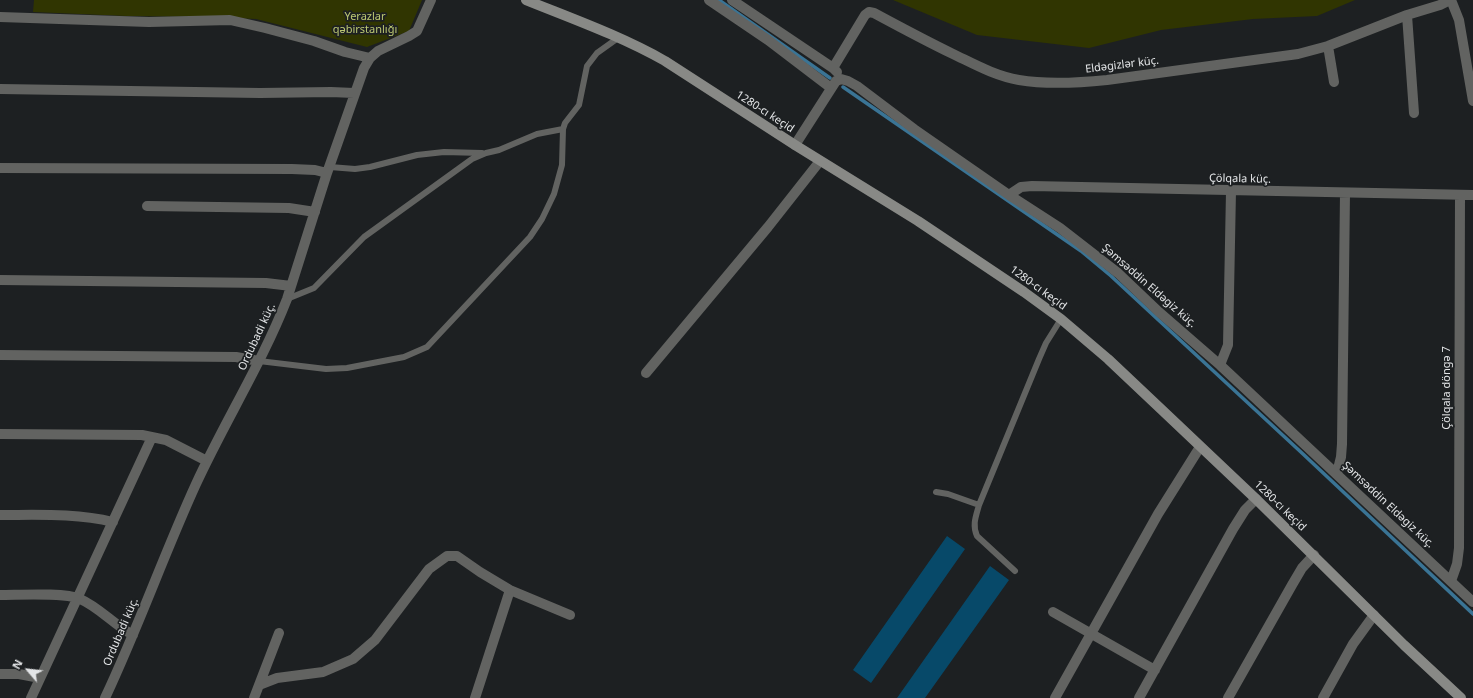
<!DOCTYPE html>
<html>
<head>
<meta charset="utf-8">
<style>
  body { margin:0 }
  #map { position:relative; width:1473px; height:698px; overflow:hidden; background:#1d2022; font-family:"Noto Sans",sans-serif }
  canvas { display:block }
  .north { position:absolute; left:8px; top:650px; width:40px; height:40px; -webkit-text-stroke:3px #1d2022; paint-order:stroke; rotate:298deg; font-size:11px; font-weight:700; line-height:16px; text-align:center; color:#e3e5e7 }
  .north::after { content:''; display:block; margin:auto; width:14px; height:18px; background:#e3e5e7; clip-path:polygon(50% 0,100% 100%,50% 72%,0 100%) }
</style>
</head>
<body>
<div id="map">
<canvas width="1473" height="698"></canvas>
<div class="north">N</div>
</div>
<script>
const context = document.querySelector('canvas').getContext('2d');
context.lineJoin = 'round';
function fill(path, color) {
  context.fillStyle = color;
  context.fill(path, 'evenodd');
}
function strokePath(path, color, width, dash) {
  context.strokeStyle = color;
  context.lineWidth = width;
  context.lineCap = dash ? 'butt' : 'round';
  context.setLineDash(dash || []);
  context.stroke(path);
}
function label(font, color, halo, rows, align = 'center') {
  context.font = font + ' "Noto Sans",sans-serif';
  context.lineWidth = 3.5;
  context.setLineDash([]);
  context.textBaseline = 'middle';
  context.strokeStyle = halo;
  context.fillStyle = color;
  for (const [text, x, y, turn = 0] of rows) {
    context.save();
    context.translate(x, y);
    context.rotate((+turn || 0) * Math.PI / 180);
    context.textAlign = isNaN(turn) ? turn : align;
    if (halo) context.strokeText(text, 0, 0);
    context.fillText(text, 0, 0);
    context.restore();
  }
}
const green = new Path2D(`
  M 34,0 L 422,0 L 409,31 L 367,47 L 256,19 L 210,17 L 127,16 L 33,12 Z
  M 893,0 L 1355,0 L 1317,16 L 1253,19 L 1161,30 L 1089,48 L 977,35 Z`);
const stream = new Path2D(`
  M 719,0 L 830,78
  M 843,87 L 1081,251 L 1111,276 L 1303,454 L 1473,614`);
const building = new Path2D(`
  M 947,536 L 965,549 L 871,683 L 853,670 Z
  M 990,566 L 1009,580 L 925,698 L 897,698 Z`);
const lane = new Path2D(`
  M 330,167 L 355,169 L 370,167 L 417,155 L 444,152 L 482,153
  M 287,299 L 314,288 L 364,237 L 472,159 L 486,153 L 499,150 L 537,134 L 563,129
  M 259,361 L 326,369 L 347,368 L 404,357 L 427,347 L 530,237 L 542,219 L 554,194 L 562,165 L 563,129 L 565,123 L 579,105 L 587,66 L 597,53 L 618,38
  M 936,492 L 948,494 L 979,505
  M 1015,571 L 977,536 C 972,525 976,516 979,505 L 1039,359 L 1046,343 L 1061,319`);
const street = new Path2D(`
  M 709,0 L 768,40 L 831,88
  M 732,0 L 833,68 L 837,72
  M 1451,0 L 1459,20 L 1473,101
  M 1407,15 L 1414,113
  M 0,17 L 149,22 L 230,20 L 265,28 L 314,41 L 345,52 L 370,58
  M 1328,46 L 1334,82
  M 833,68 L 865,15 L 869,12 L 874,13 C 900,27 926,41 953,54 C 974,64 995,76 1019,80 C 1048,85 1078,83 1107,80 L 1298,54 L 1328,46 L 1407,15 L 1440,5 L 1450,0
  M 0,89 L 260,93 L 331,92 L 354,93
  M 795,145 L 836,81 L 841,79 L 848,81 L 857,86 L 914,129 L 1009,195 L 1060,228 L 1118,273 L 1159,312 L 1220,365 L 1473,602
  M 0,168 L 292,169 L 315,170 L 327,173
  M 1009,195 L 1021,187 L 1032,186 L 1473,195
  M 147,206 L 289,208 L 315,212
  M 0,280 L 266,283 L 291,286
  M 0,355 L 236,357 L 259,361
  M 1220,365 L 1228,345 L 1231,191
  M 646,373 L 768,227 L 820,161
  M 0,434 L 142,435 L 166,440 L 207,461
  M 1337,473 L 1341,457 L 1342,444 L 1345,193
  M 0,515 C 38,515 77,513 113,522
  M 1451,581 L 1457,564 L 1459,548 L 1460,195
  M 0,595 C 19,595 64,592 80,599 C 99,607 114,625 133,635
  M 1053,612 L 1155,670
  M 0,674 L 19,674 L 40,678
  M 259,685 L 277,678 L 323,672 L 353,659 L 375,640 L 429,569 L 447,556 L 457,556 L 480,572 L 510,590 L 570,615
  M 31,698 L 152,437
  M 105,698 C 138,628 164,554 196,484 C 225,421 262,363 287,299 L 327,173 L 364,68 L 370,58 L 378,51 L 409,36 L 417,31 L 431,0
  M 254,698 L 279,633
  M 475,698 L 510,590
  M 1055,698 L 1158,514 L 1200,447
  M 1139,698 L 1233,529 L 1245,510 L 1256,499
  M 1228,698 L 1292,585 L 1302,568 L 1314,555
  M 1323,698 L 1353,644 L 1374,615`);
const secondary = new Path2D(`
  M 526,0 C 573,19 621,36 665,61 L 795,145 L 918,221 L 1024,292 L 1061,319 L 1108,359 L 1162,410 L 1256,499 L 1404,645 L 1461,698`);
const parkNames = [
  ["Yerazlar",365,17],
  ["qəbirstanlığı",365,30]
];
const streetNames = [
  ["Eldəgizlər küç.",1122,65,-7],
  ["1280-cı keçid",765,112,33],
  ["Çölqala küç.",1240,179,1],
  ["Şəmsəddin Eldəgiz küç.",1149,286,41],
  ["1280-cı keçid",1038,288,36],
  ["Ordubadi küç.",257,337,-65],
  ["Çölqala döngə 7",1447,388,-90],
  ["Şəmsəddin Eldəgiz küç.",1388,505,43],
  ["1280-cı keçid",1280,506,44],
  ["Ordubadi küç.",121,632,-67]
];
fill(green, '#303501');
strokePath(stream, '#3a7495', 3.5);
fill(building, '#074969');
strokePath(lane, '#626361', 6);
strokePath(street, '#626361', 10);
strokePath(secondary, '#888986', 10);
label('11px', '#bbc772', '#1d2022', parkNames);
label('11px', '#e3e5e7', '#1d2022', streetNames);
</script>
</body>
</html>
